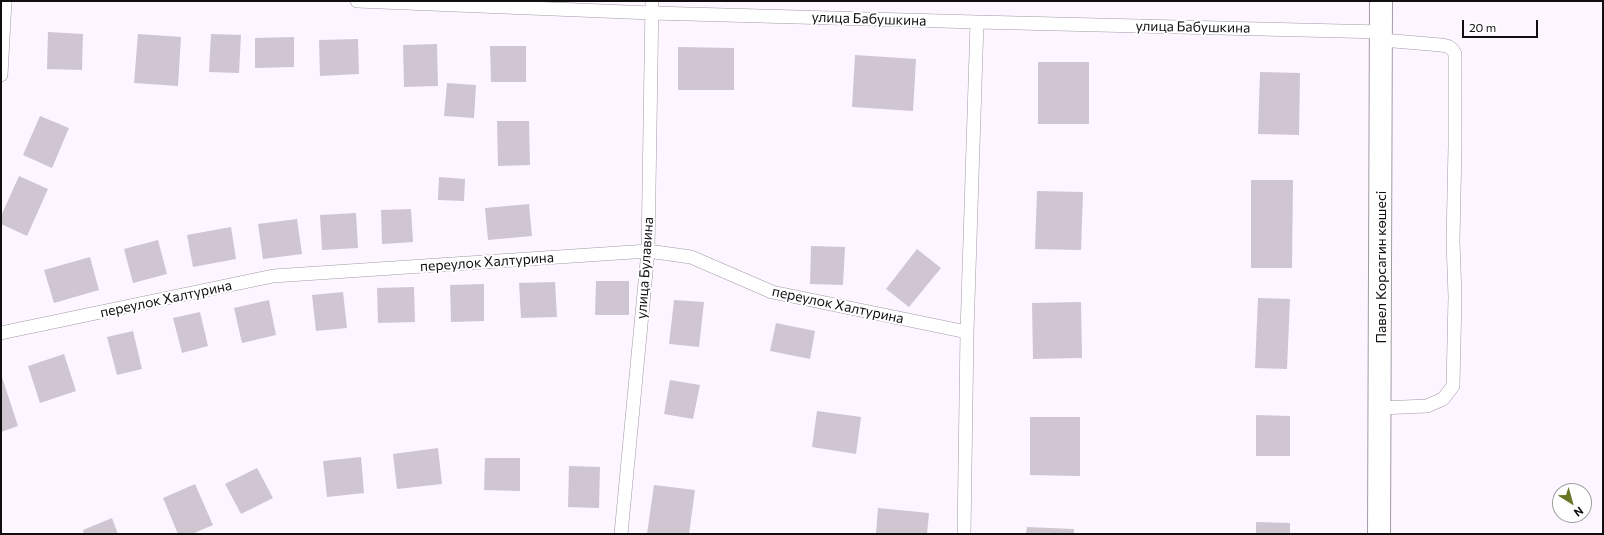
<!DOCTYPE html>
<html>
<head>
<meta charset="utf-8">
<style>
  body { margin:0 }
  #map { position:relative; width:1604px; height:535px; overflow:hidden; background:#fdf5ff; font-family:Commissioner,sans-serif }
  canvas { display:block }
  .frame { position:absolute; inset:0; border:2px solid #110e12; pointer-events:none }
  .north { position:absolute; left:1552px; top:483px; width:40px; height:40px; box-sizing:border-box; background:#fff; border:1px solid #a09fa0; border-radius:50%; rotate:143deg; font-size:11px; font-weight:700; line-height:16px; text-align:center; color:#110e12 }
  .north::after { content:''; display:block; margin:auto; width:14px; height:18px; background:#687724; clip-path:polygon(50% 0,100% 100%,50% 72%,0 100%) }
  .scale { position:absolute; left:1462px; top:20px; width:76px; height:18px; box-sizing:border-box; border:2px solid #110e12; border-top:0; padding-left:5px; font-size:12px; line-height:14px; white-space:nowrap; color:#110e12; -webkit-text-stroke:3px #fff; paint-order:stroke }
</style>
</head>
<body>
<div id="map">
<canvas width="1604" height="535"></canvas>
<div class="frame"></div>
<div class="north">N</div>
<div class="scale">20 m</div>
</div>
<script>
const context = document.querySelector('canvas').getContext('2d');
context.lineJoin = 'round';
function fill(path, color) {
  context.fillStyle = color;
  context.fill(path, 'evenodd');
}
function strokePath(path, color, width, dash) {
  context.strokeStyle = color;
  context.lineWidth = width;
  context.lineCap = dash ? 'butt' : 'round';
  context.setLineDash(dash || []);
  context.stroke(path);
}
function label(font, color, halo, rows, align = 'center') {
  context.font = font + ' Commissioner,sans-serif';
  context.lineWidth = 4;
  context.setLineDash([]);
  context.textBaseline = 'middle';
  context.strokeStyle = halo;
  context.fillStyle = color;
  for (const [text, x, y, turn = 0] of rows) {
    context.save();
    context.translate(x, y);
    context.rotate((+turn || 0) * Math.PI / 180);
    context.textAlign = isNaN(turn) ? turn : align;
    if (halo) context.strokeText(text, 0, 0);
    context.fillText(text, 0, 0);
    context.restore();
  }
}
const building = new Path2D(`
  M 48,32 L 83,34 L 82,70 L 47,69 Z
  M 138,34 L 181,37 L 178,86 L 134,83 Z
  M 211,34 L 241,35 L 239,73 L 209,72 Z
  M 294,37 L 294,67 L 255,68 L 255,38 Z
  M 358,39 L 359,74 L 320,76 L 319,40 Z
  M 437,44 L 438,86 L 404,87 L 403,45 Z
  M 490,46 L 526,46 L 526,82 L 491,82 Z
  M 678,47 L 734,48 L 734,90 L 678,90 Z
  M 855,55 L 916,59 L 913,111 L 852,107 Z
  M 1038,62 L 1089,62 L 1089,124 L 1038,124 Z
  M 1260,72 L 1300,73 L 1299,135 L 1258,134 Z
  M 447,83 L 476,85 L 474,118 L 444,116 Z
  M 40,116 L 69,128 L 52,168 L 23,155 Z
  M 497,121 L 529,121 L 530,165 L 498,166 Z
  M 19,176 L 48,189 L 27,236 L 1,224 L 1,216 Z
  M 439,177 L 465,179 L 464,201 L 438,200 Z
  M 1251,180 L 1293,180 L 1292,268 L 1251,268 Z
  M 1037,191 L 1083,192 L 1081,250 L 1035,249 Z
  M 529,204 L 532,236 L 488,240 L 485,208 Z
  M 411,209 L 413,242 L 382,244 L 381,210 Z
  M 356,213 L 358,248 L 322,250 L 320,215 Z
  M 297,219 L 302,254 L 263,259 L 258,224 Z
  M 231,227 L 236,259 L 193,267 L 187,235 Z
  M 158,240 L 167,274 L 133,283 L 124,249 Z
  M 811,246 L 845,247 L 843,285 L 810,284 Z
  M 917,249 L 941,268 L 909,307 L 886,289 Z
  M 90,257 L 99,290 L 54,303 L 44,270 Z
  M 596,281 L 629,281 L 629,315 L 595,315 Z
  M 555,282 L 557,317 L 521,318 L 519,283 Z
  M 484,284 L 484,321 L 451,322 L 450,285 Z
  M 414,287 L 415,322 L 378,323 L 377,288 Z
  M 343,292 L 347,328 L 316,331 L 312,295 Z
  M 1258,298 L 1290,299 L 1287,369 L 1255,368 Z
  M 269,300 L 276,335 L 242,343 L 234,308 Z
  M 674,300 L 704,302 L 699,347 L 669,344 Z
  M 1081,302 L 1082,358 L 1033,359 L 1032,303 Z
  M 200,312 L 208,346 L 182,353 L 173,318 Z
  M 776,323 L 815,331 L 810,359 L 770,351 Z
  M 133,331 L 142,369 L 117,375 L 107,337 Z
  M 64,354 L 76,391 L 40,403 L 28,366 Z
  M 1,374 L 18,426 L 1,432 Z
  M 670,380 L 700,385 L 693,419 L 664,414 Z
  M 817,411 L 861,417 L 856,454 L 812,447 Z
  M 1256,415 L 1290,416 L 1290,456 L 1256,456 Z
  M 1030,417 L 1080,417 L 1080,476 L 1030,475 Z
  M 438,448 L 442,484 L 397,489 L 393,454 Z
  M 361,457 L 364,493 L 327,497 L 323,461 Z
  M 485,458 L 520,458 L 520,491 L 484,490 Z
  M 569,466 L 600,467 L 599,508 L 568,507 Z
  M 257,468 L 273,498 L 241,514 L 225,484 Z
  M 195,484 L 213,525 L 192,534 L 178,534 L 163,498 Z
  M 654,485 L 695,490 L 689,534 L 647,534 Z
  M 878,508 L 929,513 L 927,534 L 876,534 Z
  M 112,518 L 118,534 L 84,534 L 83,530 Z
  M 1256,522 L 1290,523 L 1290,534 L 1256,534 Z
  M 1027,527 L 1074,529 L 1074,534 L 1026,534 Z`);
const service = new Path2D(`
  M 357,1 L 652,13 L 977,22 L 1382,32
  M 1,75 L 5,1
  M 1,333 L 273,276 L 648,251 L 691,257 L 772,292 L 967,332
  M 1380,408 L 1427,406 L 1443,399 L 1453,386 L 1455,297 L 1453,241 L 1455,146 L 1455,54 C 1452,47 1448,46 1441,45 L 1382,40
  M 621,534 L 648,251 L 652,1
  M 964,534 L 967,332 L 977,22`);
const tertiary = new Path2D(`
  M 1379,534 L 1381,1`);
const streetNames = [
  ["улица Бабушкина",869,19,2],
  ["улица Бабушкина",1193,27,1],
  ["переулок Халтурина",487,262,-4],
  ["Павел Корсагин көшесі",1381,267,-90],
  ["улица Булавина",645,268,-86],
  ["переулок Халтурина",166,299,-12],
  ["переулок Халтурина",838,305,12]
];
fill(building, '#cfc6d2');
strokePath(service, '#a39aa5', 14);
strokePath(tertiary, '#a39aa5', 24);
strokePath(service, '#fff', 13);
strokePath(tertiary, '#fff', 22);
label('14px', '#110e12', '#fff', streetNames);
</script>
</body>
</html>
